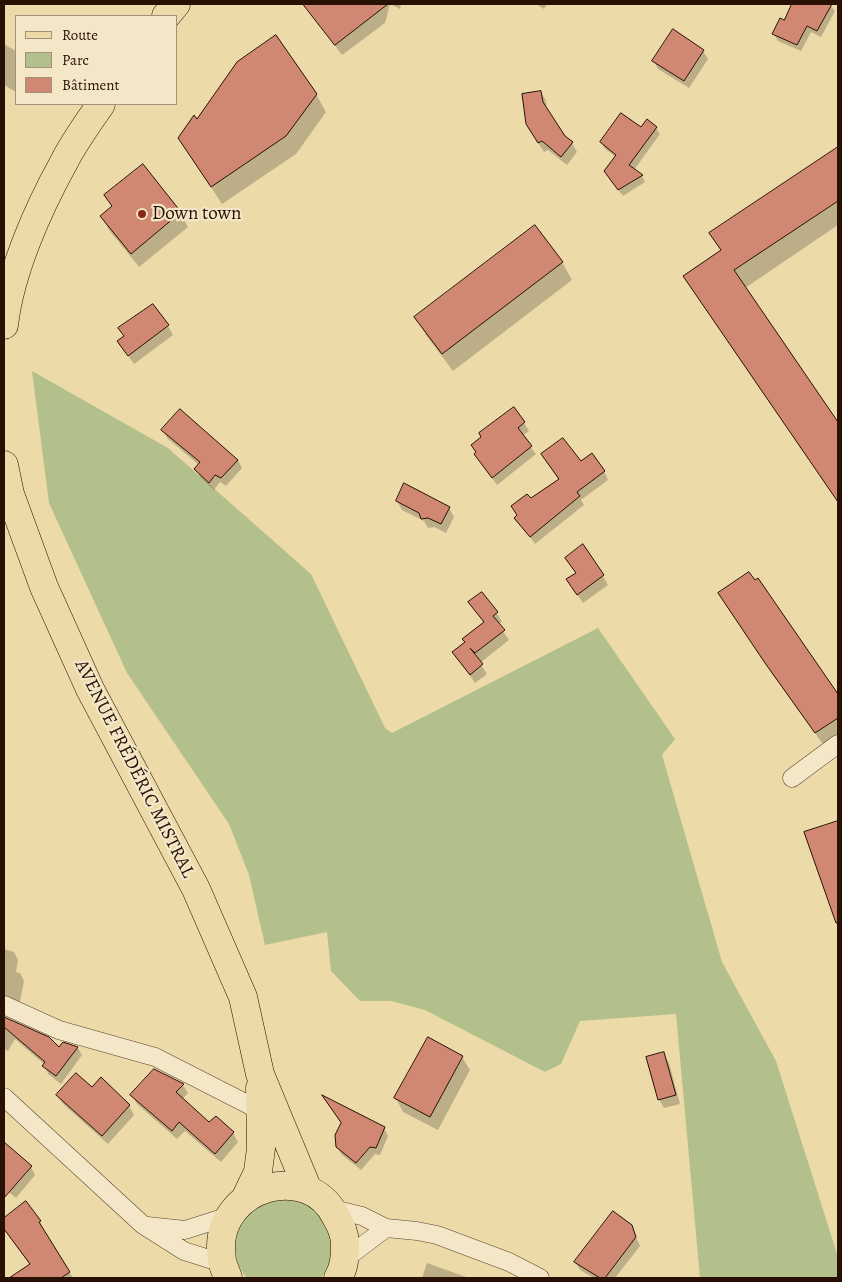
<!DOCTYPE html>
<html>
<head>
<meta charset="utf-8">
<style>
  body { margin:0 }
  #map { position:relative; width:842px; height:1282px; overflow:hidden; background:#ecdaa9; font-family:Alegreya,serif }
  canvas { display:block }
  .frame { position:absolute; inset:0; border:5px solid #281005; pointer-events:none }
  .legend { position:absolute; left:15px; top:15px; width:162px; height:90px; box-sizing:border-box; background:#f3e7c7; border:1px solid #a29179; margin:0; padding:6px 9px; list-style:none; font-size:15px; color:#281005 }
  .legend li { display:flex; align-items:center; gap:10px; height:25px }
  .legend b { width:25px; border:1px solid #a29179 }
</style>
</head>
<body>
<div id="map">
<canvas width="842" height="1282"></canvas>
<div class="frame"></div>
<ul class="legend">
<li><b style="height:6px;background:#ecdaa9"></b>Route</li>
<li><b style="height:14px;background:#b3c08b"></b>Parc</li>
<li><b style="height:14px;background:#d08873"></b>Bâtiment</li>
</ul>
</div>
<script>
const context = document.querySelector('canvas').getContext('2d');
context.lineJoin = 'round';
function fill(path, color) {
  context.fillStyle = color;
  context.fill(path, 'evenodd');
}
function strokePath(path, color, width, dash) {
  context.strokeStyle = color;
  context.lineWidth = width;
  context.lineCap = dash ? 'butt' : 'round';
  context.setLineDash(dash || []);
  context.stroke(path);
}
function label(font, color, halo, rows, align = 'center') {
  context.font = font + ' Alegreya,serif';
  context.lineWidth = 4.5;
  context.setLineDash([]);
  context.textBaseline = 'middle';
  context.strokeStyle = halo;
  context.fillStyle = color;
  for (const [text, x, y, turn = 0] of rows) {
    context.save();
    context.translate(x, y);
    context.rotate((+turn || 0) * Math.PI / 180);
    context.textAlign = isNaN(turn) ? turn : align;
    if (halo) context.strokeText(text, 0, 0);
    context.fillText(text, 0, 0);
    context.restore();
  }
}
const green = new Path2D(`
  M 32,371 L 168,448 L 311,574 L 385,728 L 392,733 L 598,628 L 675,739 L 662,755 L 722,962 L 776,1061 L 838,1257 L 838,1278 L 700,1278 L 676,1014 L 580,1021 L 561,1064 L 545,1072 L 425,1010 L 391,1001 L 360,1001 L 331,971 L 327,932 L 265,945 L 249,875 L 229,824 L 127,673 L 49,503 Z
  M 272,1198 L 299,1199 L 321,1214 L 333,1237 L 330,1264 L 321,1278 L 247,1278 C 231,1260 231,1230 248,1213 C 254,1207 265,1203 272,1198 Z`);
const shadow = new Path2D(`
  M 303,4 L 401,4 L 400,9 L 390,4 L 385,23 L 342,55 Z
  M 536,4 L 547,4 L 544,9 Z
  M 794,4 L 829,4 L 835,11 L 821,37 L 811,32 L 801,51 L 778,41 L 774,34 L 785,21 Z
  M 673,31 L 703,51 L 708,59 L 689,88 L 658,69 L 654,61 Z
  M 4,44 L 16,51 L 16,92 L 4,85 Z
  M 541,92 L 546,101 L 547,111 L 564,137 L 572,143 L 577,152 L 567,165 L 548,150 L 544,152 L 532,133 Z
  M 316,94 L 326,112 L 296,154 L 222,204 L 179,138 L 197,121 Z
  M 641,128 L 656,128 L 660,134 L 634,170 L 642,176 L 645,182 L 623,196 L 609,178 L 616,157 L 605,149 L 601,142 Z
  M 838,148 L 838,225 L 745,288 L 838,424 L 838,502 L 695,293 L 685,276 L 721,251 L 711,233 Z
  M 142,166 L 180,213 L 188,227 L 139,267 L 109,230 L 101,216 L 113,207 L 106,196 Z
  M 562,262 L 572,280 L 453,371 L 426,335 L 416,317 Z
  M 168,326 L 173,335 L 134,364 L 118,341 L 125,337 Z
  M 524,423 L 529,431 L 522,436 L 536,454 L 497,485 L 476,455 Z
  M 163,430 L 238,460 L 242,468 L 226,486 L 220,482 L 214,490 L 200,477 L 196,469 L 199,465 L 167,438 Z
  M 542,455 L 580,463 L 604,471 L 608,480 L 581,500 L 584,505 L 535,544 L 516,518 L 530,500 L 559,480 Z
  M 397,501 L 449,508 L 454,517 L 446,533 L 434,527 L 428,528 L 424,521 L 402,510 Z
  M 566,558 L 603,576 L 608,585 L 583,603 L 573,588 L 576,574 Z
  M 758,580 L 838,696 L 838,734 L 823,744 L 773,675 L 727,605 Z
  M 470,603 L 497,613 L 502,622 L 498,624 L 509,640 L 480,663 L 487,674 L 475,683 L 454,653 L 466,643 L 484,623 Z
  M 838,822 L 838,927 L 805,833 Z
  M 4,949 L 14,952 L 18,960 L 16,972 L 20,973 L 24,981 L 19,1006 L 4,1004 Z
  M 4,1018 L 48,1038 L 59,1049 L 64,1044 L 78,1048 L 82,1055 L 61,1084 L 48,1074 L 45,1065 L 15,1039 L 8,1051 L 4,1049 Z
  M 663,1054 L 669,1063 L 680,1104 L 664,1108 L 659,1099 Z
  M 462,1057 L 470,1070 L 438,1130 L 403,1112 L 396,1098 Z
  M 183,1085 L 188,1093 L 182,1099 L 209,1124 L 233,1133 L 238,1142 L 221,1162 L 185,1131 L 177,1139 L 137,1104 L 132,1095 Z
  M 92,1089 L 129,1106 L 134,1115 L 108,1144 L 63,1104 L 57,1095 Z
  M 384,1128 L 388,1136 L 380,1155 L 375,1154 L 361,1170 L 342,1155 L 337,1147 Z
  M 7,1146 L 31,1167 L 35,1175 L 16,1198 L 4,1188 L 4,1148 Z
  M 26,1203 L 40,1222 L 45,1233 L 73,1278 L 24,1278 L 28,1276 L 30,1265 L 4,1229 L 4,1219 Z
  M 631,1226 L 640,1246 L 615,1278 L 594,1278 L 580,1270 L 575,1262 Z
  M 427,1263 L 469,1278 L 422,1278 Z`);
const building = new Path2D(`
  M 303,4 L 388,4 L 335,45 Z
  M 792,4 L 832,4 L 817,31 L 807,26 L 797,45 L 772,34 L 780,18 L 784,20 Z
  M 673,29 L 704,50 L 684,81 L 652,61 Z
  M 276,35 L 317,94 L 286,136 L 211,187 L 178,138 L 194,115 L 197,119 L 237,62 Z
  M 541,91 L 543,102 L 565,136 L 573,142 L 561,157 L 542,141 L 538,143 L 526,124 L 522,94 Z
  M 621,113 L 641,127 L 647,119 L 657,127 L 629,165 L 643,175 L 618,190 L 604,171 L 616,155 L 600,142 Z
  M 838,147 L 838,201 L 734,270 L 838,422 L 838,502 L 683,276 L 721,250 L 709,233 Z
  M 143,164 L 181,212 L 131,254 L 100,216 L 112,206 L 104,195 Z
  M 535,225 L 563,262 L 442,354 L 414,317 Z
  M 153,304 L 169,325 L 128,356 L 117,341 L 124,336 L 118,328 Z
  M 514,407 L 525,422 L 518,428 L 532,446 L 492,478 L 474,454 L 476,452 L 471,445 L 481,437 L 479,433 Z
  M 180,409 L 238,460 L 221,478 L 215,475 L 209,483 L 194,469 L 200,462 L 161,430 Z
  M 563,438 L 581,461 L 592,453 L 605,471 L 577,492 L 580,496 L 530,537 L 514,518 L 517,515 L 511,506 L 527,494 L 531,498 L 559,479 L 541,454 Z
  M 404,483 L 450,507 L 441,524 L 428,518 L 421,519 L 419,513 L 396,501 Z
  M 583,544 L 604,575 L 577,595 L 566,579 L 576,573 L 565,558 Z
  M 749,572 L 755,580 L 758,578 L 838,694 L 838,718 L 815,733 L 765,663 L 718,593 Z
  M 482,592 L 498,612 L 493,616 L 505,630 L 475,653 L 470,648 L 483,664 L 470,675 L 452,652 L 465,642 L 462,639 L 484,622 L 468,602 Z
  M 838,821 L 838,923 L 836,923 L 804,832 Z
  M 4,1017 L 49,1037 L 59,1047 L 63,1042 L 78,1047 L 56,1076 L 42,1066 L 45,1062 L 4,1027 Z
  M 428,1037 L 463,1056 L 430,1117 L 394,1098 Z
  M 664,1052 L 676,1095 L 658,1100 L 646,1057 Z
  M 154,1069 L 184,1084 L 176,1092 L 209,1122 L 216,1116 L 234,1132 L 215,1154 L 179,1122 L 172,1131 L 130,1095 Z
  M 76,1073 L 92,1087 L 101,1077 L 130,1105 L 102,1136 L 56,1095 Z
  M 322,1095 L 385,1127 L 376,1148 L 370,1147 L 356,1163 L 336,1147 L 335,1135 L 341,1123 Z
  M 4,1142 L 32,1166 L 4,1198 Z
  M 26,1201 L 41,1221 L 39,1222 L 70,1272 L 61,1278 L 9,1278 L 30,1264 L 4,1229 L 4,1218 Z
  M 613,1211 L 632,1225 L 636,1237 L 605,1278 L 600,1278 L 574,1262 Z`);
const street = new Path2D(`
  M 792,778 L 838,744
  M 4,1005 L 59,1030 L 155,1057 L 261,1111
  M 4,1097 L 143,1225 L 184,1251 L 222,1263
  M 333,1209 L 362,1216 L 386,1228 L 417,1231 L 437,1235 L 509,1262 L 540,1278
  M 147,1226 L 185,1230 L 229,1216
  M 345,1259 L 386,1228`);
const primary = new Path2D(`
  M 166,16 L 176,4
  M 4,325 C 10,272 38,209 64,162 C 74,142 88,123 101,104
  M 4,465 L 10,494 L 44,587 L 90,689 L 196,889 L 243,997 L 260,1074 L 308,1190
  M 246,1197 L 258,1172 L 261,1148 L 260,1088
  M 228,1278 C 227,1274 224,1269 223,1264 C 221,1260 222,1254 221,1249 C 219,1187 308,1160 336,1217 C 341,1225 344,1232 345,1242 C 345,1254 345,1267 338,1278`);
const markers = [
  [142,214,5,"#8f2418"]
];
const poiNames = [
  ["Down town",152,214]
];
const streetNames = [
  ["AVENUE FRÉDÉRIC MISTRAL",134,769,63]
];
fill(green, '#b3c08b');
fill(shadow, '#0003');
fill(building, '#d08873');
strokePath(building, '#281005', 1);
strokePath(street, '#59422e', 19);
strokePath(primary, '#281005', 29);
strokePath(street, '#f3e7c7', 18);
strokePath(primary, '#ecdaa9', 28);
for (const [x, y, r, color] of markers) {
  const dot = new Path2D();
  dot.arc(x, y, r, 0, 2 * Math.PI);
  context.fillStyle = color;
  context.fill(dot);
  strokePath(dot, '#f3e7c7', 2);
}
label('19px', '#281005', '#f3e7c7', poiNames, 'left');
label('19px', '#281005', '#f3e7c7', streetNames);
</script>
</body>
</html>
